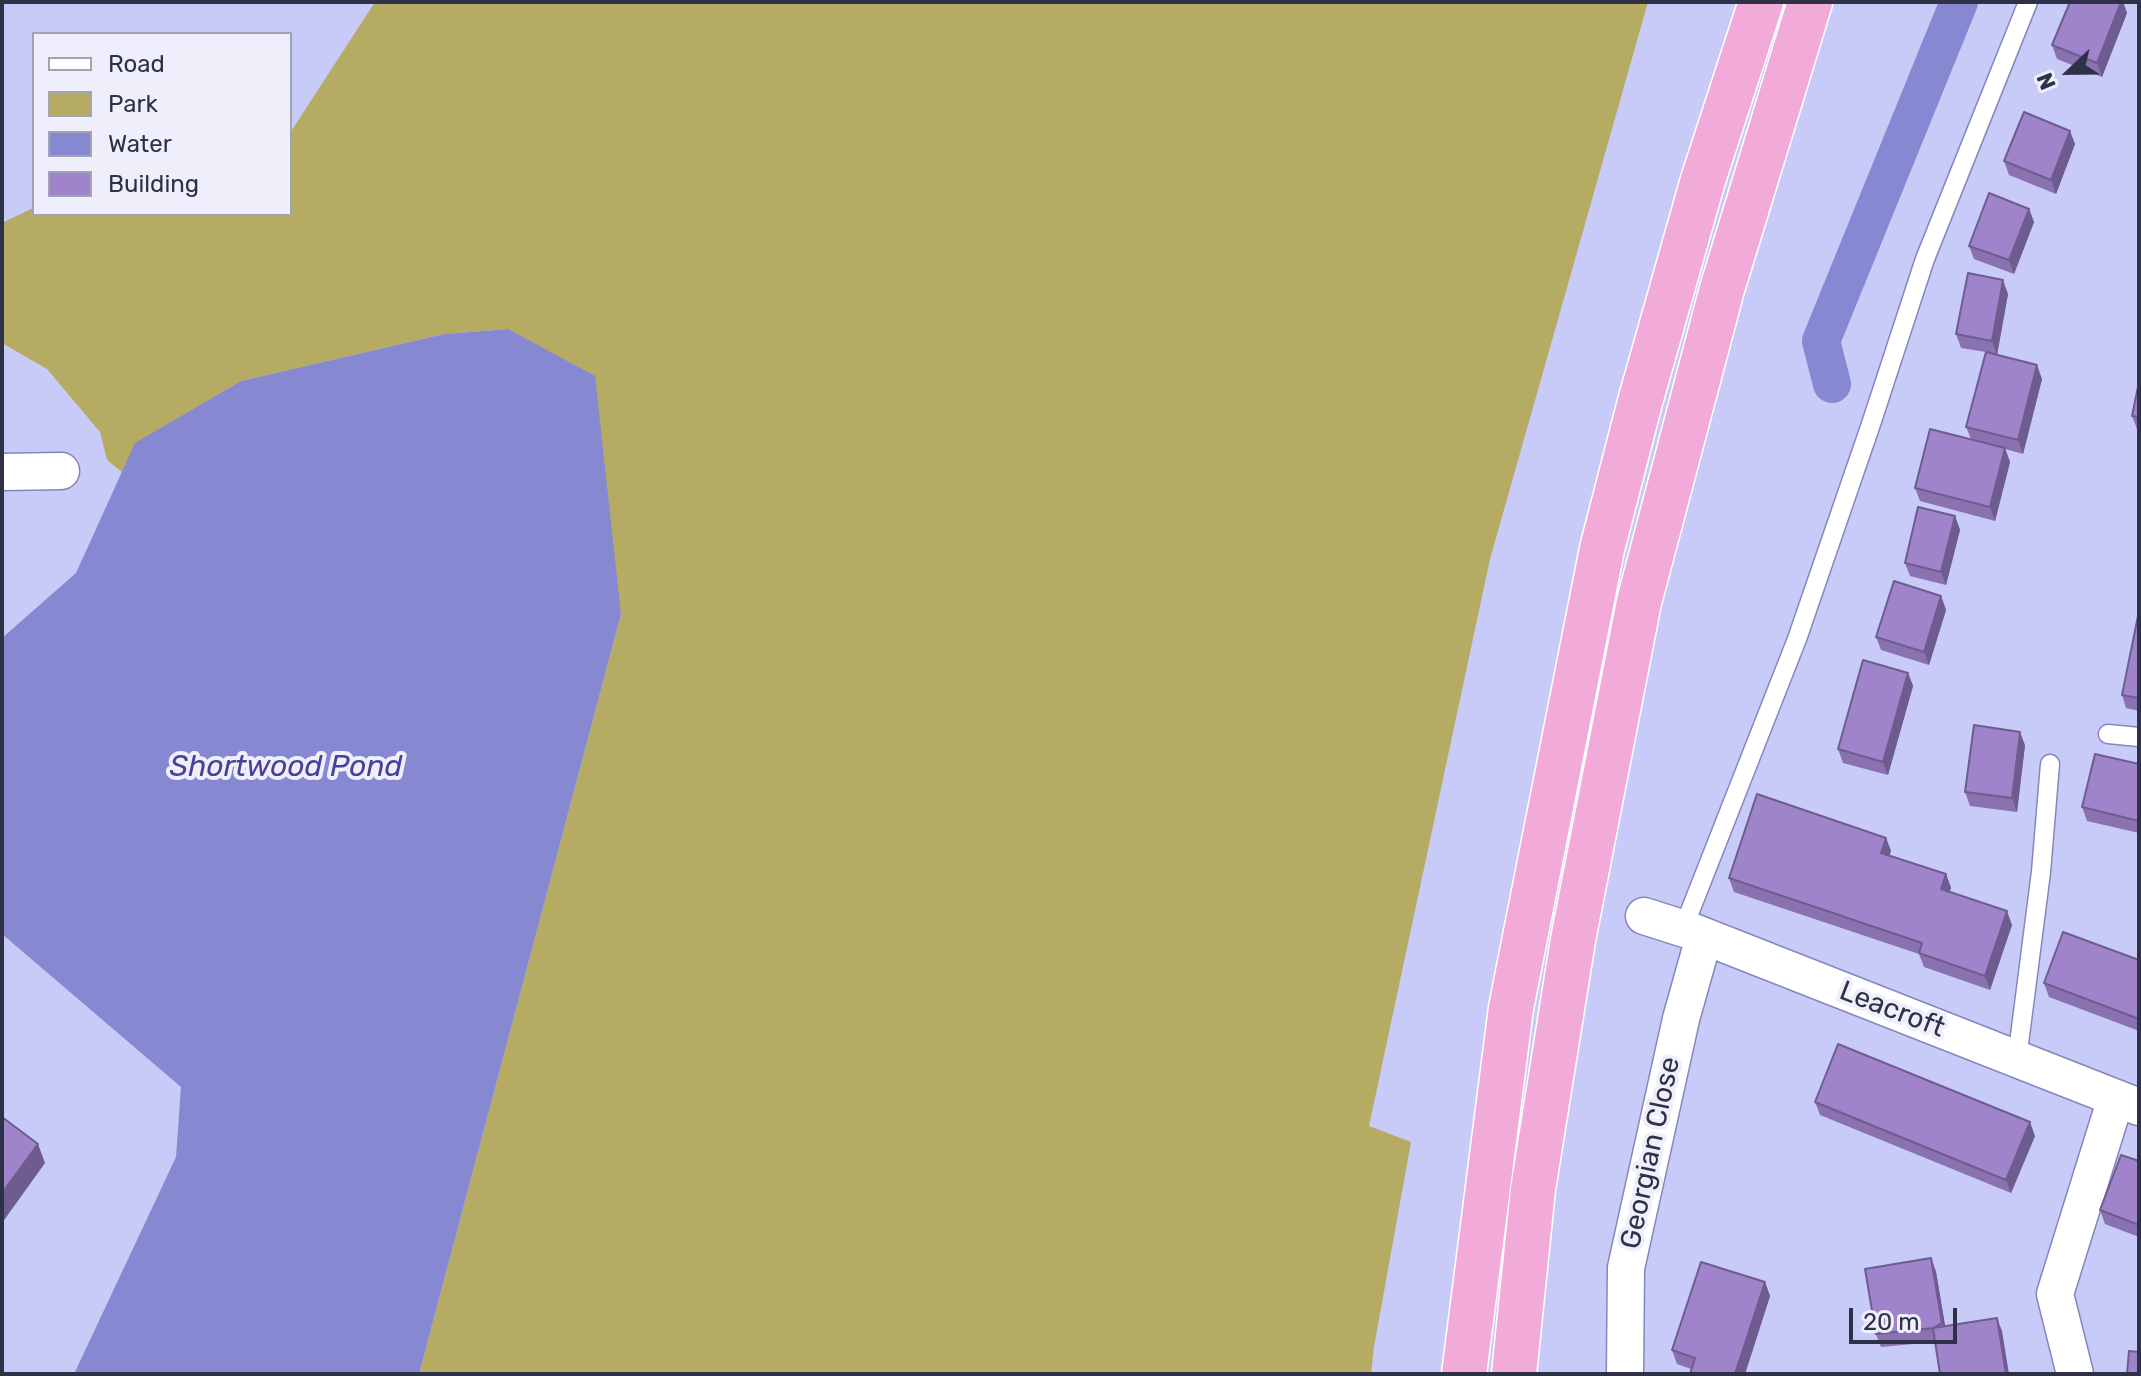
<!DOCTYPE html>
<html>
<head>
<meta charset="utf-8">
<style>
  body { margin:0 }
  #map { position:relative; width:2141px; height:1376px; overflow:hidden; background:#c8cbf8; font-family:Rubik,sans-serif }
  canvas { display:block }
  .frame { position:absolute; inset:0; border:4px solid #2f3147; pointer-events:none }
  .legend { position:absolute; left:32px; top:32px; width:260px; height:184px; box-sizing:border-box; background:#eeeffb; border:2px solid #a2a3b3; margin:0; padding:10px 14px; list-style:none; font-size:24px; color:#2f3147 }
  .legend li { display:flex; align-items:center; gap:16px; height:40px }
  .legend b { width:40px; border:2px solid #a2a3b3 }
  .north { position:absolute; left:2029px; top:32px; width:80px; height:80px; -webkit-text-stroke:6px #eeeffb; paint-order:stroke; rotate:248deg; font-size:22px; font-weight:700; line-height:32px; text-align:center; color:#2f3147 }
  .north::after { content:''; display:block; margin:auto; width:28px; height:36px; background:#2f3147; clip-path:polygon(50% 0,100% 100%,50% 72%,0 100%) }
  .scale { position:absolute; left:1849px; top:1308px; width:108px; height:36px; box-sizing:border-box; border:4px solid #2f3147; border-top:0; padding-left:10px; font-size:24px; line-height:28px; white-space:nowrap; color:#2f3147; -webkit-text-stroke:6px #eeeffb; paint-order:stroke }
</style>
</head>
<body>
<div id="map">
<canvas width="2141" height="1376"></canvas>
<div class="frame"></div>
<ul class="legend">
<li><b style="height:10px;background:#fff"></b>Road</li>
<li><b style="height:22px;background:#b6ab62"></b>Park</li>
<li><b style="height:22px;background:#8689d2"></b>Water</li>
<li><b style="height:22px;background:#9f84cc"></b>Building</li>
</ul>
<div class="north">N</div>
<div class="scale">20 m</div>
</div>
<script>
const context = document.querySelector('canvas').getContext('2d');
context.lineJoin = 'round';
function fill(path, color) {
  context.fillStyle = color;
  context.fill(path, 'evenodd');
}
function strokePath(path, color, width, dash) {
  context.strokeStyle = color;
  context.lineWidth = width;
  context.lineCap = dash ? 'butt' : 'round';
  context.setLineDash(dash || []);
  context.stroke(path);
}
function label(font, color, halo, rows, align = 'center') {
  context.font = font + ' Rubik,sans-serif';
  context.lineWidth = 8;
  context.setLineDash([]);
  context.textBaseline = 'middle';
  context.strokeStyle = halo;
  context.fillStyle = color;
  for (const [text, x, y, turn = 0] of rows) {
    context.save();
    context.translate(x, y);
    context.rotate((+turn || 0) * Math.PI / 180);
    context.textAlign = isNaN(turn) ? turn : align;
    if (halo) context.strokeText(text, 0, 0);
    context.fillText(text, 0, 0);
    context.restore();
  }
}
const green = new Path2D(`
  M 375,2 L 1648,2 L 1490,559 L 1369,1126 L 1411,1142 L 1374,1347 L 1371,1374 L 419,1374 L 621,614 L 508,329 L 444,334 L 241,381 L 136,443 L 122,472 L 107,460 L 100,432 L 47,369 L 2,343 L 2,223 L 33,208 L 34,214 L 290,214 L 290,133 Z`);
const water = new Path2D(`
  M 508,329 L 595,376 L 621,614 L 419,1374 L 74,1374 L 176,1157 L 181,1087 L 2,934 L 2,638 L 76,573 L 135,443 L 241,381 L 444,334 Z`);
const canal = new Path2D(`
  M 1832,384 L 1821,341 L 1959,2`);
const lane = new Path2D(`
  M 2108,734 L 2139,737
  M 1683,929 L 1797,639 L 1871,424 L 1925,259 L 2028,2
  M 2017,1059 L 2041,872 L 2050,764`);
const street = new Path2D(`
  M 2,472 L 61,471
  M 1644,916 L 1691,931 L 2139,1107
  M 1625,1374 L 1626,1268 L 1681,1019 L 1704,937
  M 2075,1374 L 2055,1294 L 2116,1098`);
const highway = new Path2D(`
  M 1464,1374 L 1511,1008 L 1602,549 L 1640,402 L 1703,180 L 1761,2
  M 1514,1374 L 1533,1189 L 1573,940 L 1639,602 L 1722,289 L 1810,2`);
const wall = new Path2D(`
  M 2070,2 L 2123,2 L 2127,13 L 2102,77 L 2057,59 L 2052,45 Z
  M 2075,144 L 2056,194 L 2009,175 L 2004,161 Z
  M 2029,209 L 2034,222 L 2014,274 L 1974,259 L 1969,246 Z
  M 2008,294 L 1997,355 L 2042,379 L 2023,454 L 2005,449 L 2010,462 L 1995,521 L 1920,501 L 1915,488 L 1971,439 L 1966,427 L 1986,352 L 1961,348 L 1956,334 Z
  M 2139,382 L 2139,430 L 2137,429 L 2132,416 Z
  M 1955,516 L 1960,530 L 1946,585 L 1910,576 L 1905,563 Z
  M 1941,596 L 1946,610 L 1929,665 L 1881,650 L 1876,637 Z
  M 2139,611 L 2139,711 L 2126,708 L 2122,695 Z
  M 1908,673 L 1913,686 L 1888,775 L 1843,763 L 1838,749 Z
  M 2025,745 L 2017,812 L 1970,806 L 1965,792 Z
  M 2139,764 L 2139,833 L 2087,821 L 2082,807 Z
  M 1886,838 L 1891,851 L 1889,855 L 1946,874 L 1951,888 L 1949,892 L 2012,925 L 1990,990 L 1924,967 L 1919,954 L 1734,892 L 1729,878 Z
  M 2139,960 L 2139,1031 L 2049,997 L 2044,983 Z
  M 1815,1102 L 2035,1136 L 2011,1193 L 1820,1115 Z
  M 2139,1161 L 2139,1237 L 2105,1224 L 2100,1210 Z
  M 1931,1258 L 1936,1272 L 1945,1326 L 2002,1331 L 1935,1342 L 1881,1347 L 1876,1334 Z
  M 1765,1282 L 1770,1296 L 1745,1374 L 1690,1374 L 1691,1369 L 1677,1364 L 1672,1350 Z`);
const shadedWall = new Path2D(`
  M 2121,2 L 2123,2 L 2127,13 L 2102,77 L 2097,63 Z
  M 2070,131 L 2075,144 L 2056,194 L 2051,180 Z
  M 2029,209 L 2034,222 L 2014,274 L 2009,260 Z
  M 2003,280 L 2008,294 L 1997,355 L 1992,341 Z
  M 2037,365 L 2042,379 L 2023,454 L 2018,440 Z
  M 2005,448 L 2010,462 L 1995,521 L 1990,507 Z
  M 1955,516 L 1960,530 L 1946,585 L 1941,572 Z
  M 1941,596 L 1946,610 L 1929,665 L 1924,652 Z
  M 1908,673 L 1913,686 L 1888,775 L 1883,762 Z
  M 2020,732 L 2025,745 L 2017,812 L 2012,798 Z
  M 1886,838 L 1891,851 L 1886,866 L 1881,853 Z
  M 1946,874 L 1951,888 L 1946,902 L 1941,889 Z
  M 2007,911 L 2012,925 L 1990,990 L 1985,976 Z
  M 2030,1122 L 2035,1136 L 2011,1193 L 2006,1180 Z
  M 38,1144 L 45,1163 L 2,1223 L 2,1193 Z
  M 1931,1258 L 1936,1272 L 1947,1337 L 1942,1323 Z
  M 1765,1282 L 1770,1296 L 1745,1374 L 1735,1374 Z
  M 1997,1318 L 2002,1331 L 2009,1374 L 2006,1374 Z`);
const building = new Path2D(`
  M 2070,2 L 2121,2 L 2097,63 L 2052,45 Z
  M 2024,112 L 2070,131 L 2051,180 L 2004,161 Z
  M 1989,193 L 2029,209 L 2009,260 L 1969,246 Z
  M 1968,273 L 2003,280 L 1992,341 L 1956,334 Z
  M 1986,352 L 2037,365 L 2018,440 L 1966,427 Z
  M 2139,382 L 2139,417 L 2132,416 Z
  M 1930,429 L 2005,448 L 1990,507 L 1915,488 Z
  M 1918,507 L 1955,516 L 1941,572 L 1905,563 Z
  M 1894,581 L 1941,596 L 1924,652 L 1876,637 Z
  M 2139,611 L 2139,698 L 2122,695 Z
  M 1863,660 L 1908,673 L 1883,762 L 1838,749 Z
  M 1974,725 L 2020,732 L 2012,798 L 1965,792 Z
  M 2095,754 L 2139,764 L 2139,821 L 2082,807 Z
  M 1757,794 L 1886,838 L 1881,853 L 1946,874 L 1941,889 L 2007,911 L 1985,976 L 1919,953 L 1922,943 L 1729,878 Z
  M 2063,932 L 2139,960 L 2139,1019 L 2044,983 Z
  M 1838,1044 L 2030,1122 L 2006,1180 L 1815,1102 Z
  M 2,1117 L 38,1144 L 2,1193 Z
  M 2121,1155 L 2139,1161 L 2139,1225 L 2100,1210 Z
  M 1931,1258 L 1942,1323 L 1933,1328 L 1876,1334 L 1865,1269 Z
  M 1701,1262 L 1765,1282 L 1735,1374 L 1690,1374 L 1695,1358 L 1672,1350 Z
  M 1997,1318 L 2006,1374 L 1940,1374 L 1933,1328 Z
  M 2129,1351 L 2139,1352 L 2139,1374 L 2127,1374 Z`);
const streetNames = [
  ["Leacroft",1892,1010,21],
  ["Georgian Close",1651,1153,-78]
];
const waterNames = [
  ["Shortwood Pond",286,767]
];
fill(green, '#b6ab62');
fill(water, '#8689d2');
strokePath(canal, '#8689d2', 38);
strokePath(lane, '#8487bc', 21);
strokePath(street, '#8487bc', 39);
strokePath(highway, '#fff', 47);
strokePath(lane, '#fff', 18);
strokePath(street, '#fff', 36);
strokePath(highway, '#f2abd8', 44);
fill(wall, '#8972af');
fill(shadedWall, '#6f5c8f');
fill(building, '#9f84cc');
strokePath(building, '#6f5c8f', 2);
label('28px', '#2f3147', '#eeeffb', streetNames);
label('italic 30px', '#474299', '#eeeffb', waterNames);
</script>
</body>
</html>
